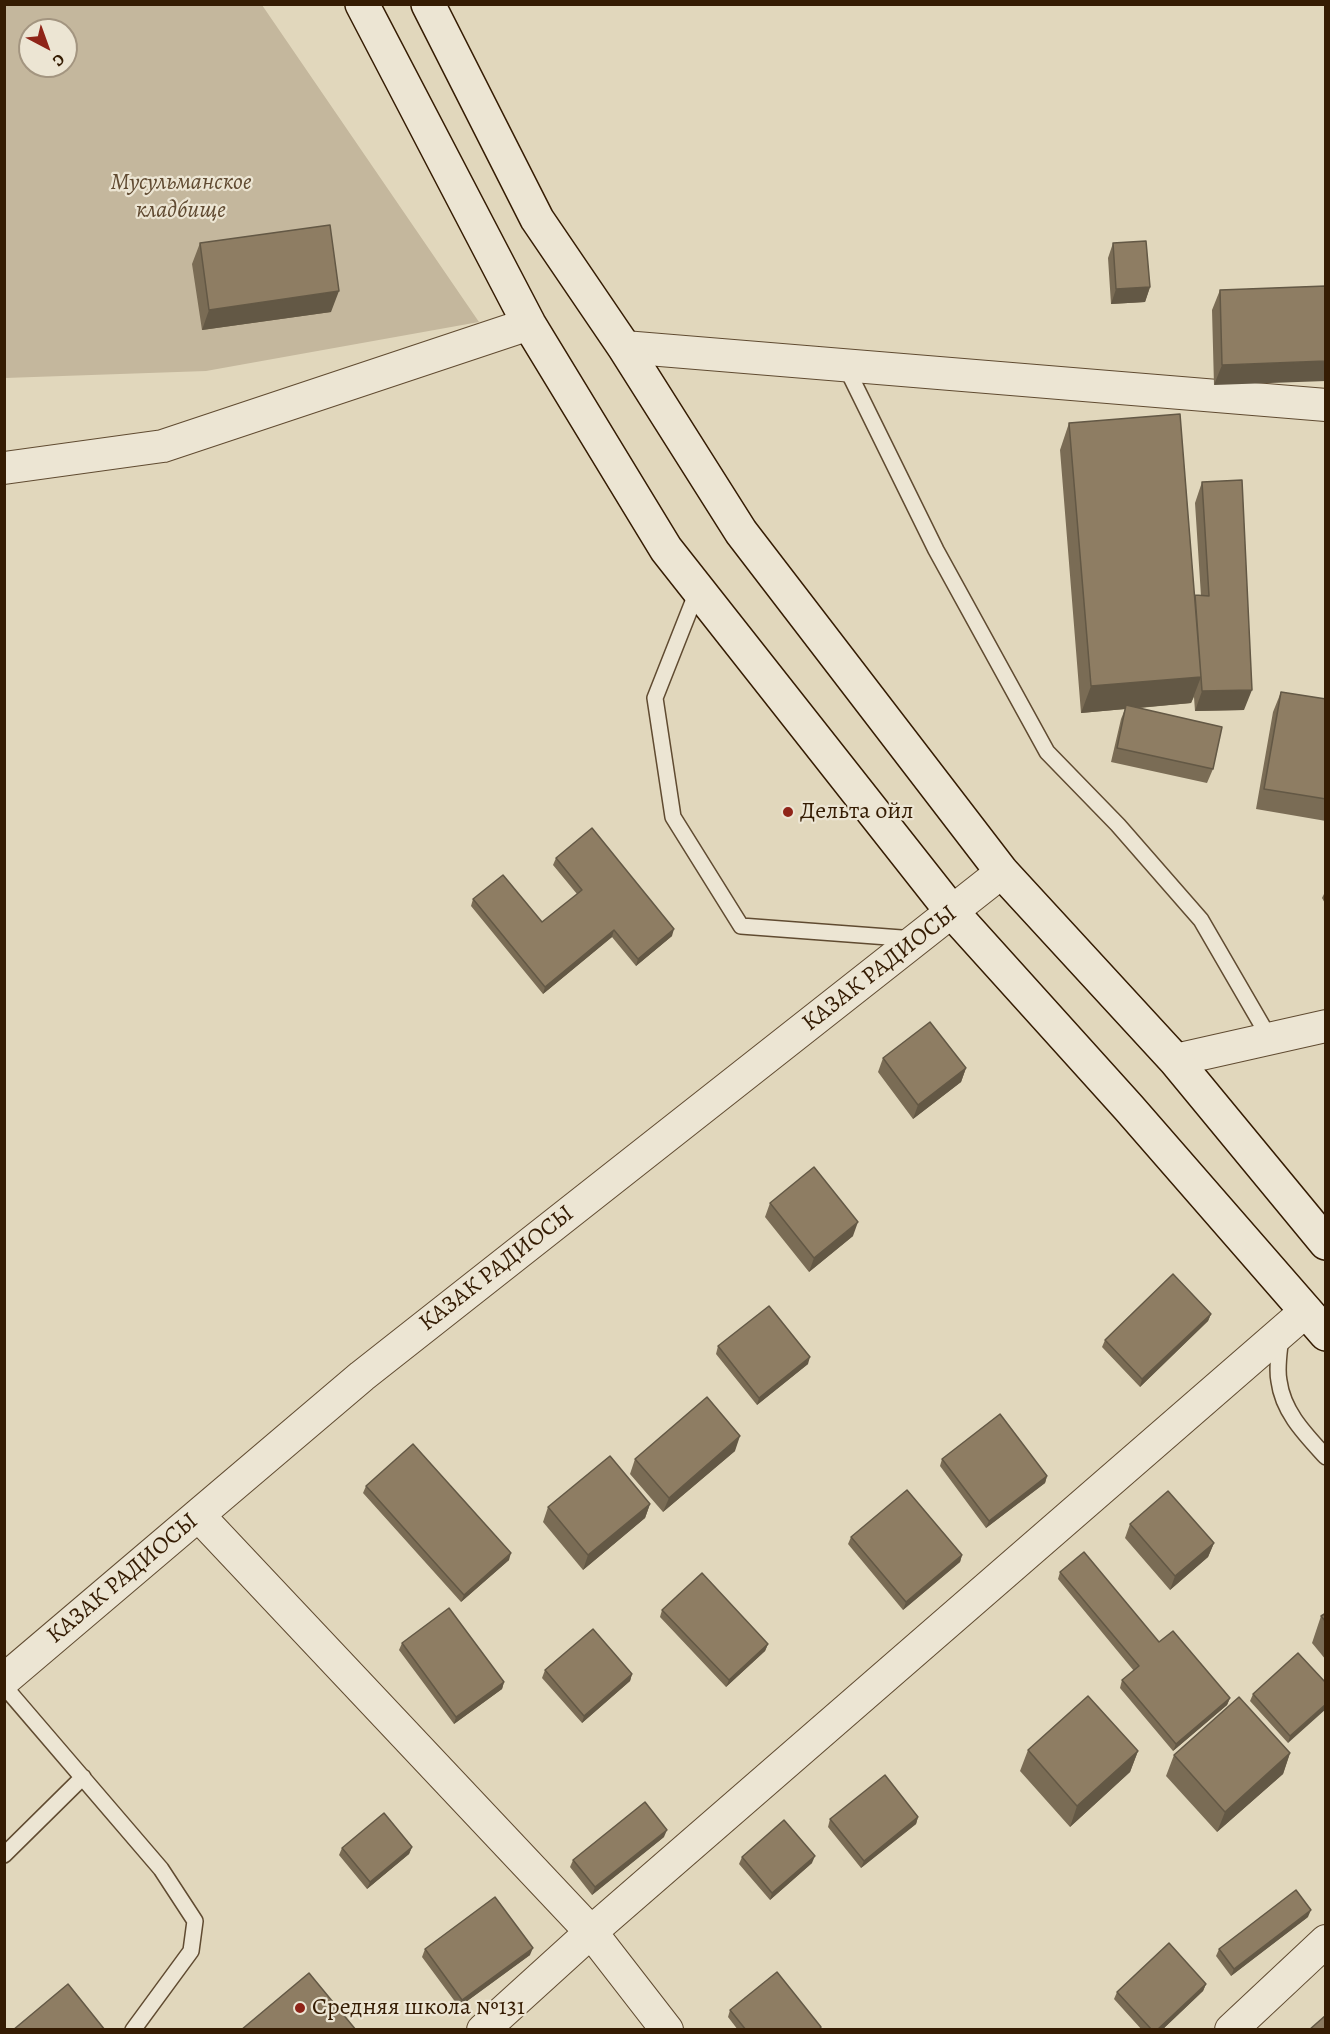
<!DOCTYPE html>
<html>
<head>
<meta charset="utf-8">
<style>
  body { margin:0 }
  #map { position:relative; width:1330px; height:2034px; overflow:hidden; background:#e1d7bc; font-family:Alegreya,serif }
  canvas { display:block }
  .frame { position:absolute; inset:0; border:6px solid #351c03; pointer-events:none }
  .north { position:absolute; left:18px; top:18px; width:60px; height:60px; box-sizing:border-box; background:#ece5d3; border:2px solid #a39580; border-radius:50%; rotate:139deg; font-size:16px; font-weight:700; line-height:24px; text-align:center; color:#351c03 }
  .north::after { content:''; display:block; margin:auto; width:21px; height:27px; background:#8f2418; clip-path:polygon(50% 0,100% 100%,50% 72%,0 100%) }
</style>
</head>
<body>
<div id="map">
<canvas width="1330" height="2034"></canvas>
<div class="frame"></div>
<div class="north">С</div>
</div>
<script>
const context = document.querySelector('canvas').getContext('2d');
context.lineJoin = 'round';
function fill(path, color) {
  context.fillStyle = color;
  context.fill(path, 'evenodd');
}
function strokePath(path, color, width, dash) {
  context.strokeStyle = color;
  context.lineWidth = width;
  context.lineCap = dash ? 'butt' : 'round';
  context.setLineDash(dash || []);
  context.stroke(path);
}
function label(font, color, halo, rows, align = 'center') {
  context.font = font + ' Alegreya,serif';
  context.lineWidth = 4.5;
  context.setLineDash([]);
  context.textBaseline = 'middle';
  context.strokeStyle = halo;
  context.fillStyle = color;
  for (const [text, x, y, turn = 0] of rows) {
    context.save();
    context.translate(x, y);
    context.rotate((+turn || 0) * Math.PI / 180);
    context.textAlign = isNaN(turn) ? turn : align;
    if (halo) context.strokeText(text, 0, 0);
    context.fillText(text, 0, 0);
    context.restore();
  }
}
const green = new Path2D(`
  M 4,5 L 262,5 L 479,322 L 206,371 L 5,378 ZM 30,30 L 66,30 L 66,66 L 30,66 Z`);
const service = new Path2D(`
  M 845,365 L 936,550 L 1047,752 L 1118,825 L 1201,920 L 1270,1039
  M 698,589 L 655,698 L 673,817 L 741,926 L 915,939
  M 1281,1334 C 1280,1349 1276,1367 1279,1381 C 1283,1412 1305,1434 1326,1457
  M 4,1686 L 161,1869 L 195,1921 L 191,1951 L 133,2030
  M 4,1855 L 83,1777`);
const minor = new Path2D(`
  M 624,347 L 1326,405
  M 4,468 L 163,446 L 529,324
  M 1175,1060 L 1326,1026
  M 199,1516 L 591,1932 L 667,2030
  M 4,1680 L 362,1376 L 1002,872
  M 483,2030 L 591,1932 L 1306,1311
  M 1231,2030 L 1326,1941`);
const secondary = new Path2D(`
  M 362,4 L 529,324 L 666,549 L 953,913 L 1129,1108 L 1326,1334
  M 428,4 L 537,219 L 624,347 L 741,532 L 1002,872 L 1175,1060 L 1326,1243`);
const wall = new Path2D(`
  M 200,243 L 331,312 L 202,330 L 192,264 Z
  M 1113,243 L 1150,287 L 1145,302 L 1111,304 L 1108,258 Z
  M 1326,286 L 1214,385 L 1212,310 L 1220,290 Z
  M 1069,423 L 1195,598 L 1195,595 L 1201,596 L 1195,503 L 1202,482 L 1244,710 L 1195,711 L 1194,697 L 1191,703 L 1139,708 L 1213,769 L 1207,783 L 1111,762 L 1121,719 L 1125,709 L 1081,713 L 1060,450 Z
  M 1281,692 L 1326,699 L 1326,821 L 1256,809 L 1273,712 Z
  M 556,858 L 672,936 L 636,966 L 612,937 L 543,994 L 471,906 L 473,899 L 542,922 L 577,894 L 553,865 Z
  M 1326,890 L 1326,905 L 1322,898 Z
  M 883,1058 L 966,1068 L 961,1082 L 913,1119 L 878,1072 Z
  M 770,1203 L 853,1236 L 809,1272 L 765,1217 Z
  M 1211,1314 L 1208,1321 L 1140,1387 L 1102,1347 L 1105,1340 Z
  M 718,1346 L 808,1364 L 757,1405 L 716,1354 Z
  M 735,1451 L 663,1512 L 630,1474 L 635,1459 Z
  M 942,1459 L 1047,1476 L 1045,1483 L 986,1528 L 940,1466 Z
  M 366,1486 L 509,1560 L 461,1602 L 363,1493 Z
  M 650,1504 L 645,1518 L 583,1570 L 543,1522 L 548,1507 Z
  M 1130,1524 L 1214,1543 L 1208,1557 L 1170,1590 L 1125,1538 Z
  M 851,1537 L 962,1555 L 960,1562 L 903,1610 L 848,1544 Z
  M 1060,1572 L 1159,1642 L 1230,1698 L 1227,1705 L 1173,1751 L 1120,1688 L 1122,1680 L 1134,1671 L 1058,1579 Z
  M 662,1610 L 768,1644 L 765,1651 L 726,1687 L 660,1617 Z
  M 1326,1613 L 1326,1660 L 1312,1643 L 1321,1616 Z
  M 402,1643 L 504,1682 L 502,1689 L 454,1724 L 399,1650 Z
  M 545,1670 L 632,1674 L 630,1681 L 582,1723 L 542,1678 Z
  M 1326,1683 L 1288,1743 L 1250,1701 L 1253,1694 Z
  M 1028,1750 L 1138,1751 L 1130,1772 L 1070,1827 L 1020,1771 Z
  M 1290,1753 L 1283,1774 L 1217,1832 L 1166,1776 L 1174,1755 Z
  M 918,1817 L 916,1824 L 861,1868 L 828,1827 L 830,1819 Z
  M 664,1837 L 592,1895 L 570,1867 L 573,1860 Z
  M 412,1847 L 409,1854 L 367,1889 L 339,1855 L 342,1848 Z
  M 742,1857 L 812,1863 L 770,1900 L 739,1864 Z
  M 1308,1917 L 1231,1976 L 1216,1956 L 1219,1949 Z
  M 425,1949 L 530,1955 L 459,2007 L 422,1957 Z
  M 1206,1984 L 1203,1991 L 1162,2030 L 1142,2030 L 1114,1999 L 1117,1992 Z
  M 730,2010 L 821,2027 L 821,2030 L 738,2030 L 728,2017 Z`);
const shadedWall = new Path2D(`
  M 1150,287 L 1145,302 L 1111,304 L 1116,289 Z
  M 339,291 L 331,312 L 202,330 L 209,310 Z
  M 1326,361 L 1326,381 L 1214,385 L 1222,365 Z
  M 1201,677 L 1191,703 L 1125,709 L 1126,705 L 1125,709 L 1081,713 L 1091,686 Z
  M 1252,690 L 1244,710 L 1195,711 L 1202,691 Z
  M 674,929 L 672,936 L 636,966 L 638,959 Z
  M 614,930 L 612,937 L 543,994 L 545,987 Z
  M 966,1068 L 961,1082 L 913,1119 L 918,1105 Z
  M 858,1222 L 853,1236 L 809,1272 L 814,1258 Z
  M 1211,1314 L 1208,1321 L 1140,1387 L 1142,1379 Z
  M 810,1357 L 808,1364 L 757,1405 L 759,1398 Z
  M 740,1436 L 735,1451 L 663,1512 L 669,1498 Z
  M 1047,1476 L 1045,1483 L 986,1528 L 989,1521 Z
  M 650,1504 L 645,1518 L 583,1570 L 588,1555 Z
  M 1214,1543 L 1208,1557 L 1170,1590 L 1175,1576 Z
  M 511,1553 L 509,1560 L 461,1602 L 464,1595 Z
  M 962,1555 L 960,1562 L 903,1610 L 906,1602 Z
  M 768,1644 L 765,1651 L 726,1687 L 729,1680 Z
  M 632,1674 L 630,1681 L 582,1723 L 584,1716 Z
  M 504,1682 L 502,1689 L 454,1724 L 456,1717 Z
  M 1230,1698 L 1227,1705 L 1173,1751 L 1176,1744 Z
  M 1326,1704 L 1326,1709 L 1288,1743 L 1290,1736 Z
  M 1138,1751 L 1130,1772 L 1070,1827 L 1077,1806 Z
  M 1290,1753 L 1283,1774 L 1217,1832 L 1225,1812 Z
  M 918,1817 L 916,1824 L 861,1868 L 864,1861 Z
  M 667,1830 L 664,1837 L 592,1895 L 595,1887 Z
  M 412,1847 L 409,1854 L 367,1889 L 370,1882 Z
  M 815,1856 L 812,1863 L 770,1900 L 772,1893 Z
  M 1311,1910 L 1308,1917 L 1231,1976 L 1234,1969 Z
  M 533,1948 L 530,1955 L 459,2007 L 462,2000 Z
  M 1206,1984 L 1203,1991 L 1162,2030 L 1157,2030 Z`);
const building = new Path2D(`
  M 330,225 L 339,291 L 209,310 L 200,243 Z
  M 1146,241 L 1150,287 L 1116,289 L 1113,243 Z
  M 1326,286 L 1326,361 L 1222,365 L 1220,290 Z
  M 1180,414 L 1201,677 L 1091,686 L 1069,423 Z
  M 1242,480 L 1252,690 L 1202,691 L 1195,595 L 1209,596 L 1202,482 Z
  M 1281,692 L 1326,699 L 1326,799 L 1264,789 Z
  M 1126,705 L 1222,727 L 1213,769 L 1117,748 Z
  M 592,828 L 674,929 L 638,959 L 614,930 L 545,987 L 473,899 L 503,875 L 542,922 L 582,890 L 556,858 Z
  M 930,1022 L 966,1068 L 918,1105 L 883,1058 Z
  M 814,1167 L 858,1222 L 814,1258 L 770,1203 Z
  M 1173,1274 L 1211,1314 L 1142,1379 L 1105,1340 Z
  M 769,1306 L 810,1357 L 759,1398 L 718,1346 Z
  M 707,1397 L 740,1436 L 669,1498 L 635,1459 Z
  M 1000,1414 L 1047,1476 L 989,1521 L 942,1459 Z
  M 413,1444 L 511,1553 L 464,1595 L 366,1486 Z
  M 610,1456 L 650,1504 L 588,1555 L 548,1507 Z
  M 907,1490 L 962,1555 L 906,1602 L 851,1537 Z
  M 1168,1491 L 1214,1543 L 1175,1576 L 1130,1524 Z
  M 1084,1552 L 1159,1642 L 1173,1631 L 1230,1698 L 1176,1744 L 1122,1680 L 1139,1666 L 1060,1572 Z
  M 702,1573 L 768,1644 L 729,1680 L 662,1610 Z
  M 449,1608 L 504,1682 L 456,1717 L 402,1643 Z
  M 1326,1613 L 1326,1622 L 1321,1616 Z
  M 593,1629 L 632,1674 L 584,1716 L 545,1670 Z
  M 1298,1653 L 1326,1683 L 1326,1704 L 1290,1736 L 1253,1694 Z
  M 1088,1696 L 1138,1751 L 1077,1806 L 1028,1750 Z
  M 1239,1697 L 1290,1753 L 1225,1812 L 1174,1755 Z
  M 885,1775 L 918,1817 L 864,1861 L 830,1819 Z
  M 645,1802 L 667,1830 L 595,1887 L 573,1860 Z
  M 384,1813 L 412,1847 L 370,1882 L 342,1848 Z
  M 784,1820 L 815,1856 L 772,1893 L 742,1857 Z
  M 1296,1890 L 1311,1910 L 1234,1969 L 1219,1949 Z
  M 495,1897 L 533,1948 L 462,2000 L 425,1949 Z
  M 1169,1943 L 1206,1984 L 1157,2030 L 1152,2030 L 1117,1992 Z
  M 777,1972 L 821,2027 L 819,2030 L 746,2030 L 730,2010 Z
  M 309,1973 L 356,2030 L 241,2030 Z
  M 68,1984 L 105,2030 L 13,2030 Z
  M 1326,2015 L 1326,2030 L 1309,2030 Z`);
const markers = [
  [788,812,6,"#8f2418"],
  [300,2008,6,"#8f2418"]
];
const parkNames = [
  ["Мусульманское",181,183],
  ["кладбище",181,211]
];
const poiNames = [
  ["Дельта ойл",800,812],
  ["Средняя школа №131",312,2008]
];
const streetNames = [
  ["КАЗАК РАДИОСЫ",880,969,-38],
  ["КАЗАК РАДИОСЫ",497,1269,-38],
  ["КАЗАК РАДИОСЫ",123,1579,-40]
];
fill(green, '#c4b79d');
strokePath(service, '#604b31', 18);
strokePath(minor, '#604b31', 34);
strokePath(secondary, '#351c03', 36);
strokePath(service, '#ece5d3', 15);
strokePath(minor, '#ece5d3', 32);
strokePath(secondary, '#ece5d3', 33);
fill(wall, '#7a6c55');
fill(shadedWall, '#635845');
fill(building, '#8e7d63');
strokePath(building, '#635845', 1.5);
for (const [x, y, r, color] of markers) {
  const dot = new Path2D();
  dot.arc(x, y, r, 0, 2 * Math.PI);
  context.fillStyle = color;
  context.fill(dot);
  strokePath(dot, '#ece5d3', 2);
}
label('italic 24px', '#604a31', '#ece5d3', parkNames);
label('24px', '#351c03', '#ece5d3', poiNames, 'left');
label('24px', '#351c03', '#ece5d3', streetNames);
</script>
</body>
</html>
